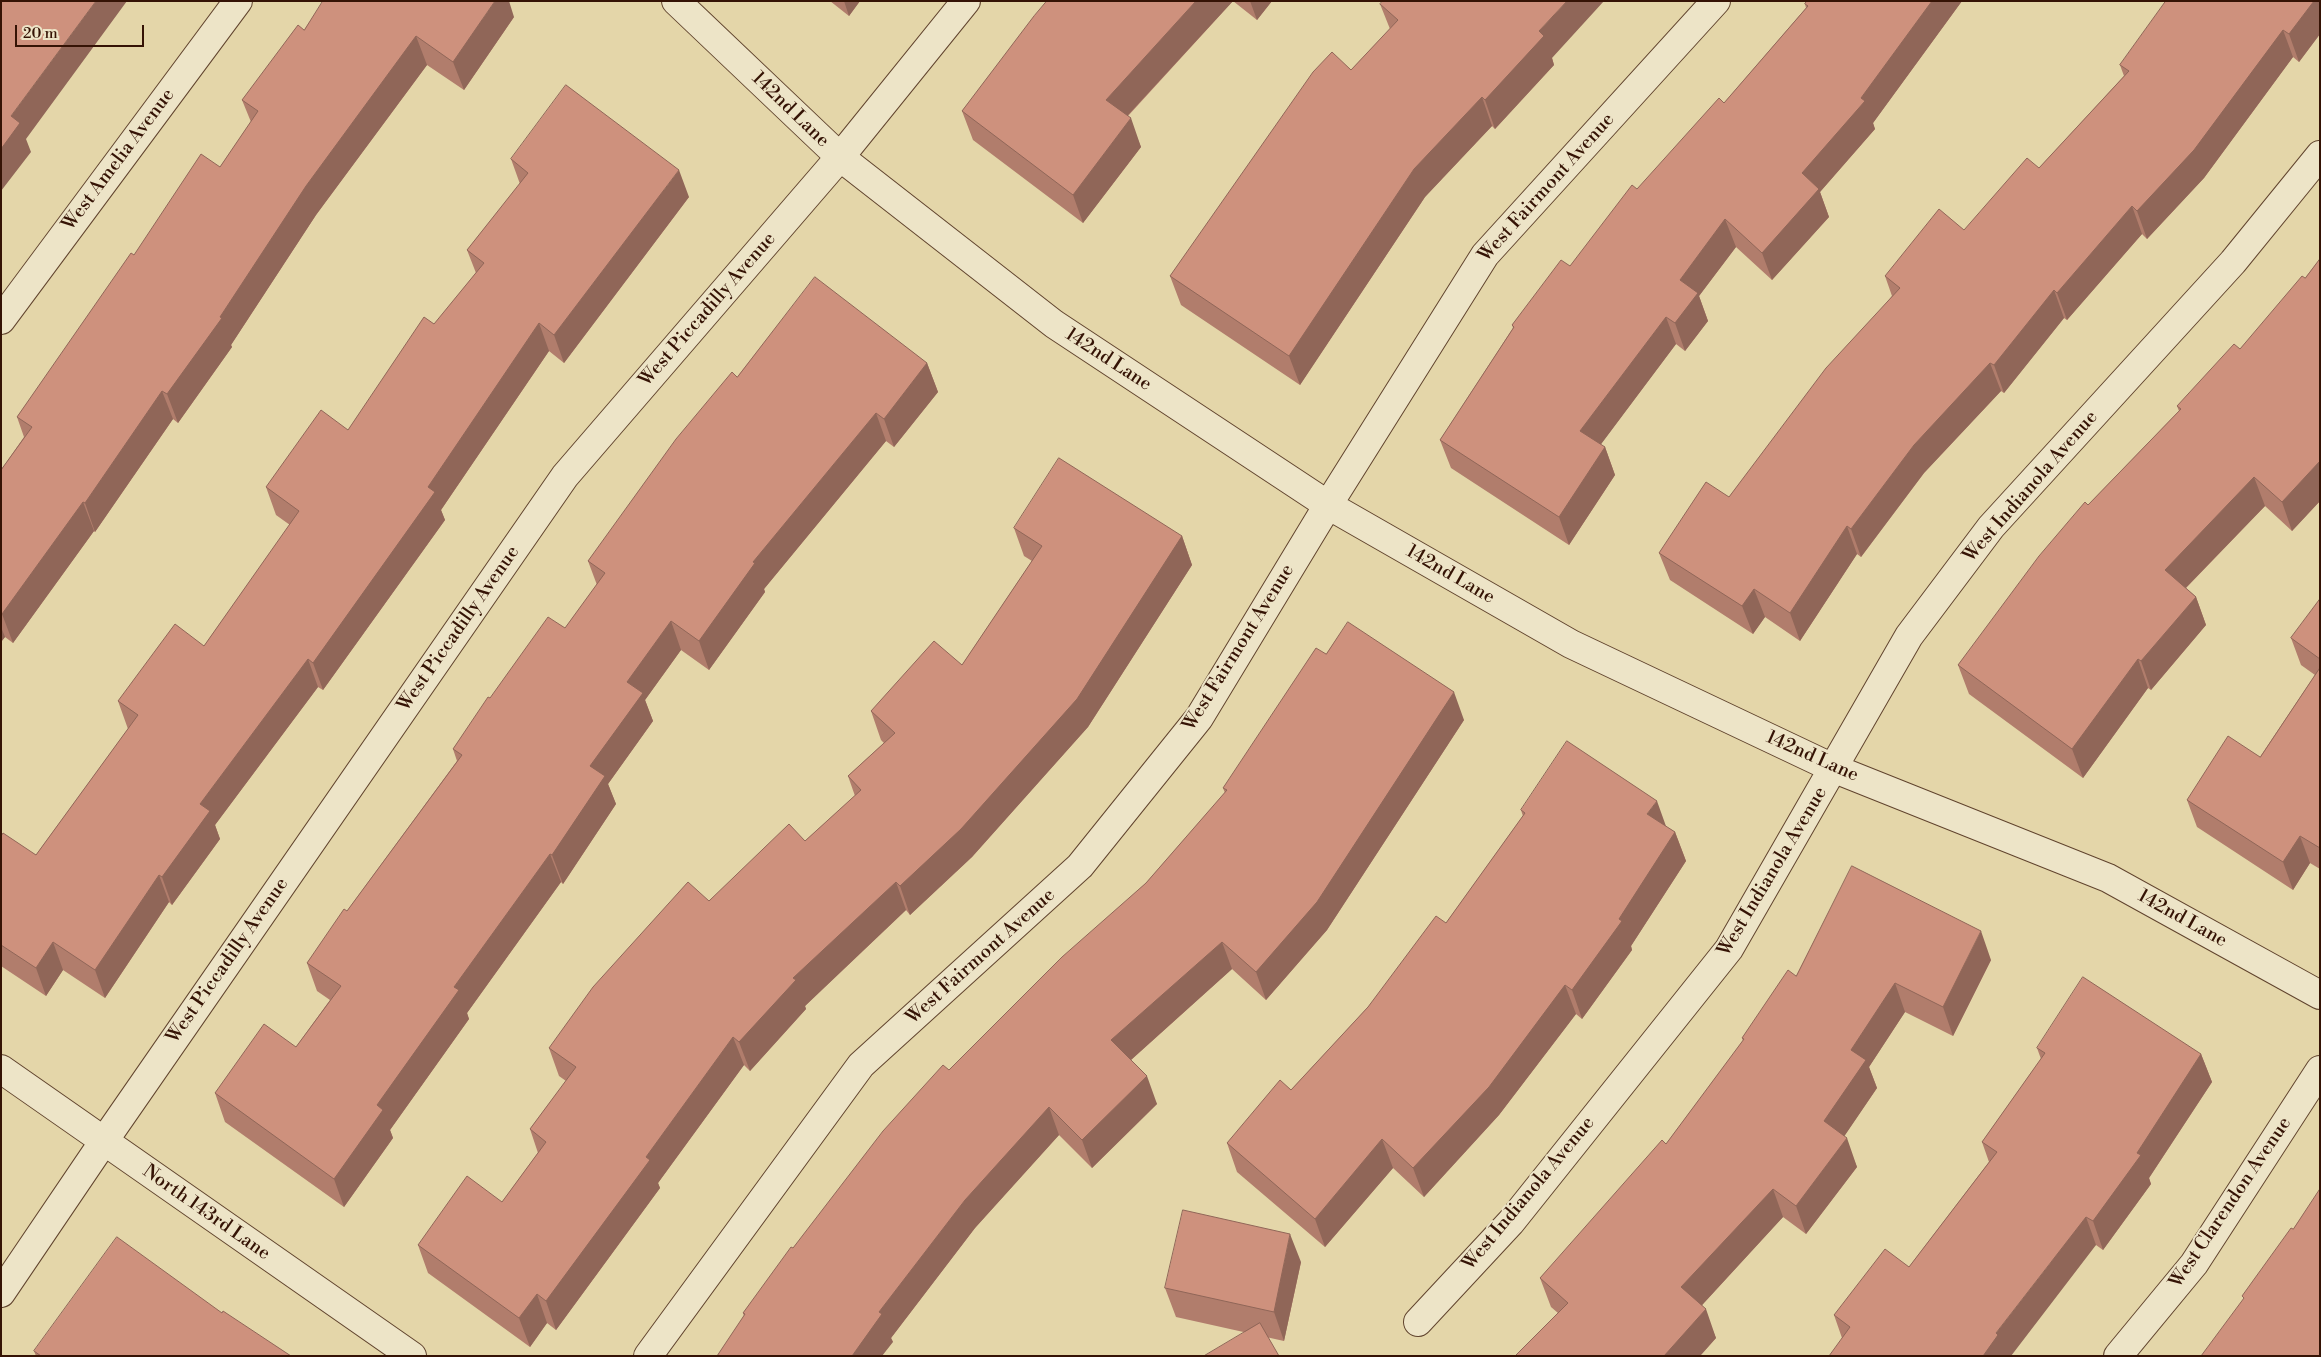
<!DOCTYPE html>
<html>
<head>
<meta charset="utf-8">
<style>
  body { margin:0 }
  #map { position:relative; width:2321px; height:1357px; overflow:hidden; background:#e4d6a9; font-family:"Libre Bodoni",serif }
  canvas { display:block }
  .frame { position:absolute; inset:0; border:2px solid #351305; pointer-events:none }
  .scale { position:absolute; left:15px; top:25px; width:129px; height:22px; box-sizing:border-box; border:2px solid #351305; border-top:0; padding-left:6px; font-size:15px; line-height:18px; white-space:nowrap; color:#351305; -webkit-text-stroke:4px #ede4c7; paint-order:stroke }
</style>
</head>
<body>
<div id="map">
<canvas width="2321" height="1357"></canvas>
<div class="frame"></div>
<div class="scale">20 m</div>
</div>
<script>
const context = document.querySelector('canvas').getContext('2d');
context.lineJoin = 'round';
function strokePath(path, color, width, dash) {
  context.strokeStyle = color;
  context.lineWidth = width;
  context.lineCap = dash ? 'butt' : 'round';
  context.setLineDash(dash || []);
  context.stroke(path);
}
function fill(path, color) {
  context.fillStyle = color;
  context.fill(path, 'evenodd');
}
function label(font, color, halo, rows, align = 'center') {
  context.font = font + ' "Libre Bodoni",serif';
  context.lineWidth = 4;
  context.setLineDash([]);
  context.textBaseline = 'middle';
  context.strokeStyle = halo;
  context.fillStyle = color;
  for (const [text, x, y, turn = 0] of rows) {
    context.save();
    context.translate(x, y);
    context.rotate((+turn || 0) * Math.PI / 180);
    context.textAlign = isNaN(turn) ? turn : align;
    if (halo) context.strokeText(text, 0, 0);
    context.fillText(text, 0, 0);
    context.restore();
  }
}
const street = new Path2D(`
  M 676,1 L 840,157 L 1054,324 L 1328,505 L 1571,644 L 1835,769 L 2108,878 L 2320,995
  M 1,320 L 238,1
  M 1,1069 L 412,1356
  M 1,1293 L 104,1141 L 565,476 L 840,157 L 966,1
  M 1418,1322 L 1511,1222 L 1729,949 L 1909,636 L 1991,527 L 2233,262 L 2320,155
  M 648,1356 L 861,1065 L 1080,866 L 1199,718 L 1328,505 L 1485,255 L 1716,1
  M 2118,1356 L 2194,1264 L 2320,1070`);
const wall = new Path2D(`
  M 830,1 L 860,1 L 849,16 Z
  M 1047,1 L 1233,1 L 1128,116 L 1141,147 L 1083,223 L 973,140 L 962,111 Z
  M 1233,1 L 1272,1 L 1257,20 Z
  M 1807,1 L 1962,1 L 1873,123 L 1875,129 L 1820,192 L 1829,217 L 1772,280 L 1736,247 L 1699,296 L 1708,321 L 1685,351 L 1676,344 L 1600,445 L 1605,447 L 1615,475 L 1569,545 L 1451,468 L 1440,440 L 1513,328 L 1512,325 L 1570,266 L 1637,189 L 1724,103 L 1806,8 L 1805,4 Z
  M 2166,1 L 2320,1 L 2320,34 L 2299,62 L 2293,57 L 2204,178 L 2147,239 L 2142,234 L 2067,320 L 2064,318 L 2004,393 L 2001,391 L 1924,473 L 1861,557 L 1857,554 L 1800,641 L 1765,617 L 1753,634 L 1670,580 L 1659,553 L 1729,497 L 1892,296 L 1885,276 L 1964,230 L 2039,168 L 2124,76 L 2120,65 Z
  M 1380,4 L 1552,58 L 1554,65 L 1495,129 L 1492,126 L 1425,197 L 1300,385 L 1181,305 L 1170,276 L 1351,70 L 1390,29 Z
  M 514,17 L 464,90 L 427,65 L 316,215 L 231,345 L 232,347 L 178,423 L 173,419 L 95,532 L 94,531 L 13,643 L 5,637 L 1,642 L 1,470 L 24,437 L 17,417 L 134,255 L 220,167 L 251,122 L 242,100 L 304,30 Z
  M 511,159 L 689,197 L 564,363 L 549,351 L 441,510 L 445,520 L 323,690 L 318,687 L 215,825 L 220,839 L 172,905 L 169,902 L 105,998 L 63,970 L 46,996 L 1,966 L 1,836 L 36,855 L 128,729 L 118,701 L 204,646 L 290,525 L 276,515 L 266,487 L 348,430 L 476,273 L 467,250 L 520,184 Z
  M 2320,259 L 2320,501 L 2292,531 L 2265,506 L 2186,588 L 2196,597 L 2206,625 L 2151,690 L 2148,688 L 2083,778 L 1969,694 L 1958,665 L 2088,505 L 2179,411 L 2177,406 L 2240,349 L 2305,278 Z
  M 927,363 L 938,392 L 894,447 L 886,441 L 764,589 L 765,592 L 709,670 L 681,650 L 645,700 L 653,721 L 608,784 L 616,804 L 563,884 L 561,882 L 467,1013 L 469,1019 L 390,1130 L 393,1138 L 344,1207 L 225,1122 L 215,1093 L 296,1047 L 330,1000 L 317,991 L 307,963 L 347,911 L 457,761 L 453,749 L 490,698 L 565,628 L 597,585 L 588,561 L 737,377 Z
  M 1014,528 L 1182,536 L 1192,565 L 1088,727 L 972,857 L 910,915 L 906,910 L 805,1006 L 806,1009 L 750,1071 L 744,1065 L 658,1183 L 660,1188 L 556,1330 L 547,1323 L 530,1347 L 428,1273 L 418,1245 L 502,1202 L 538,1153 L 530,1129 L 566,1081 L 559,1076 L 549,1048 L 709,901 L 805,841 L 855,796 L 848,776 L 884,743 L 881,740 L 871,711 L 962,665 L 1032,561 L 1024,556 Z
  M 2320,599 L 2320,869 L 2310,863 L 2293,890 L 2197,827 L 2187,800 L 2260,757 L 2315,675 L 2301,665 L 2291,638 Z
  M 1326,654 L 1464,720 L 1327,930 L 1266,1000 L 1232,969 L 1131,1060 L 1157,1104 L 1092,1168 L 1059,1135 L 975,1228 L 891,1338 L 893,1342 L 744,1316 L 743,1313 L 793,1248 L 949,1070 L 1146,883 L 1225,793 L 1223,788 Z
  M 1521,810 L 1666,827 L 1675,832 L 1686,861 L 1631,946 L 1632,950 L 1582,1019 L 1576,1014 L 1499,1115 L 1424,1197 L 1393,1168 L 1325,1247 L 1237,1172 L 1227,1143 L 1291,1090 L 1446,923 L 1523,816 Z
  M 1991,960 L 1953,1036 L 1905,1012 L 1869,1067 L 1877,1088 L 1844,1136 L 1857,1167 L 1806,1234 L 1783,1217 L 1702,1305 L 1716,1338 L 1700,1356 L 1515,1356 L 1558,1313 L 1551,1307 L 1540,1278 L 1666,1144 L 1743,1041 L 1742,1038 L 1796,976 Z
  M 2037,1048 L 2201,1054 L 2212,1082 L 2149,1178 L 2151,1184 L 2103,1250 L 2096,1245 L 1842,1338 L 1834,1315 L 1909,1267 L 1989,1162 L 1982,1142 L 2041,1059 Z
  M 1301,1262 L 1284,1341 L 1176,1317 L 1165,1288 Z
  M 222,1313 L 291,1356 L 36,1356 L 34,1351 Z`);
const shadedWall = new Path2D(`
  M 96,1 L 127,1 L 26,139 L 31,152 L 1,191 L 1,149 L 11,116 Z
  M 495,1 L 509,1 L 514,17 L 464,90 L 453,62 Z
  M 844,1 L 860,1 L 849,16 Z
  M 1196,1 L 1233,1 L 1116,128 L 1106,100 Z
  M 1250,1 L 1272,1 L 1257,20 Z
  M 1567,1 L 1604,1 L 1552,58 L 1554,65 L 1495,129 L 1485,100 L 1539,31 Z
  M 1932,1 L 1962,1 L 1873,123 L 1875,129 L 1820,192 L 1829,217 L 1772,280 L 1762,253 L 1802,173 L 1861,98 Z
  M 2314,1 L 2320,1 L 2320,34 L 2299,62 L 2289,34 Z
  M 2283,30 L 2293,57 L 2204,178 L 2147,239 L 2137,211 Z
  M 416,36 L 427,65 L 316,215 L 231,345 L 232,347 L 178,423 L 167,394 L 220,317 L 306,186 Z
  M 1482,97 L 1492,126 L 1425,197 L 1300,385 L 1289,356 L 1414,169 Z
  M 1131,118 L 1141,147 L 1083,223 L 1073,195 Z
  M 679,170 L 689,197 L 564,363 L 554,335 Z
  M 2132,206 L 2142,234 L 2067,320 L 2057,293 Z
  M 1725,219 L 1736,247 L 1699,296 L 1708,321 L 1685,351 L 1675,323 L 1680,280 Z
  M 2054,290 L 2064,318 L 2004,393 L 1994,365 Z
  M 1666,317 L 1676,344 L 1590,459 L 1580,431 Z
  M 539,323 L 549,351 L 441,510 L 445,520 L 323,690 L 313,663 L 428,487 Z
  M 927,363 L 938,392 L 894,447 L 884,419 Z
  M 1990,363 L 2001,391 L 1924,473 L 1861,557 L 1851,529 L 1914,445 Z
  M 162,391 L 173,419 L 95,532 L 85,503 Z
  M 876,413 L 886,441 L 764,589 L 765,592 L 709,670 L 699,641 L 753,562 Z
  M 1605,447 L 1615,475 L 1569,545 L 1559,517 Z
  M 2320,461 L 2320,501 L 2292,531 L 2282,502 Z
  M 2254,477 L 2265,506 L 2175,599 L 2165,570 Z
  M 83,502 L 94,531 L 13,643 L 2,614 Z
  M 1847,526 L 1857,554 L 1800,641 L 1790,613 Z
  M 1182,536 L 1192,565 L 1088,727 L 972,857 L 910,915 L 900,886 Z
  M 1754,589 L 1765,617 L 1753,634 L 1742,606 Z
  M 2196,597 L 2206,625 L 2151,690 L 2141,661 Z
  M 671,621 L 681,650 L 645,700 L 653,721 L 608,784 L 616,804 L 563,884 L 552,855 L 590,766 L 627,682 Z
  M 1,627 L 5,637 L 1,642 Z
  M 308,659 L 318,687 L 215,825 L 220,839 L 172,905 L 162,877 L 200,804 Z
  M 2138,659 L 2148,688 L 2083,778 L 2072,749 Z
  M 1454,692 L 1464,720 L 1327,930 L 1266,1000 L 1256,972 Z
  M 1657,801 L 1667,829 L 1647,814 Z
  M 1675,832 L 1686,861 L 1631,946 L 1632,950 L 1582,1019 L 1572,990 Z
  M 2300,836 L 2310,863 L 2293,890 L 2283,862 Z
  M 550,854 L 561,882 L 467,1013 L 469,1019 L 390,1130 L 393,1138 L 344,1207 L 334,1179 L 377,1105 L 454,987 Z
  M 159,875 L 169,902 L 105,998 L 95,970 Z
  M 896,882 L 906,910 L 805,1006 L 806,1009 L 750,1071 L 739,1042 L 793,978 Z
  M 1981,931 L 1991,960 L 1953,1036 L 1943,1007 Z
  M 53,942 L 63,970 L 46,996 L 36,968 Z
  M 1222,942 L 1232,969 L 1122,1068 L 1111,1040 Z
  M 1895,983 L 1905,1012 L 1869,1067 L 1877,1088 L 1835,1150 L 1824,1121 L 1851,1050 Z
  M 1565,985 L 1576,1014 L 1499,1115 L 1424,1197 L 1413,1168 Z
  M 733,1037 L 744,1065 L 658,1183 L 660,1188 L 556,1330 L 546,1301 L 646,1157 Z
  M 2201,1054 L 2212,1082 L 2149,1178 L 2151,1184 L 2103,1250 L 2093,1221 Z
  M 1147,1076 L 1157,1104 L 1092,1168 L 1082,1140 Z
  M 1049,1107 L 1059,1135 L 975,1228 L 891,1338 L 893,1342 L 882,1356 L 852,1356 L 879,1312 L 965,1200 Z
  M 1847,1138 L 1857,1167 L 1806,1234 L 1796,1206 Z
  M 1382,1139 L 1393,1168 L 1325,1247 L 1315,1219 Z
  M 1773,1189 L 1783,1217 L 1692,1316 L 1681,1287 Z
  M 2086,1217 L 2096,1245 L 2011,1356 L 1983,1356 L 1996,1333 Z
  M 1290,1234 L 1301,1262 L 1284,1341 L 1274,1312 Z
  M 537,1294 L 547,1323 L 530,1347 L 519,1318 Z
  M 1706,1309 L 1716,1338 L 1700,1356 L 1664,1356 Z`);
const building = new Path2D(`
  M 1,1 L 96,1 L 11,116 L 20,123 L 1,149 Z
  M 323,1 L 495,1 L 453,62 L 416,36 L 306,186 L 220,317 L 222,318 L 167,394 L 162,391 L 85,503 L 83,502 L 2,614 L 1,613 L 1,470 L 32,427 L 17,417 L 131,253 L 134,255 L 201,154 L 220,167 L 258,111 L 242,100 L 298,25 L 304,30 Z
  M 1047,1 L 1196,1 L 1106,100 L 1131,118 L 1073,195 L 962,111 L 1034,16 Z
  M 1383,1 L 1567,1 L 1539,31 L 1544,36 L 1485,100 L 1482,97 L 1414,169 L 1289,356 L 1170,276 L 1313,72 L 1332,52 L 1351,70 L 1398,20 L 1380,4 Z
  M 1807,1 L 1932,1 L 1861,98 L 1865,101 L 1802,173 L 1819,189 L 1762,253 L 1725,219 L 1680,280 L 1698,293 L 1675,323 L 1666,317 L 1580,431 L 1605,447 L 1559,517 L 1440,440 L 1514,327 L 1512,325 L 1561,260 L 1570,266 L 1632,185 L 1637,189 L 1719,98 L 1724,103 L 1808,6 L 1805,4 Z
  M 2166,1 L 2314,1 L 2289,34 L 2283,30 L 2194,150 L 2137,211 L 2132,206 L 2057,293 L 2054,290 L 1994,365 L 1990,363 L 1914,445 L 1851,529 L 1847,526 L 1790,613 L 1754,589 L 1742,606 L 1659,553 L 1706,482 L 1729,497 L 1826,368 L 1900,288 L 1885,276 L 1939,209 L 1964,230 L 2027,158 L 2039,168 L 2129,71 L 2120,65 Z
  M 566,85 L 679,170 L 554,335 L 539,323 L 428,487 L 435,492 L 313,663 L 308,659 L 200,804 L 210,811 L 162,877 L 159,875 L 95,970 L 53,942 L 36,968 L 1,945 L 1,836 L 3,833 L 36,855 L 138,715 L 118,701 L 175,624 L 204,646 L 299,511 L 266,487 L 321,410 L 348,430 L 424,317 L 434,324 L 484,263 L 467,250 L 528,173 L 511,159 Z
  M 2320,259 L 2320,461 L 2282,502 L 2254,477 L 2165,570 L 2196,597 L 2141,661 L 2138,659 L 2072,749 L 1958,665 L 2039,556 L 2085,502 L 2088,505 L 2181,409 L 2177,406 L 2234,344 L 2240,349 L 2302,276 L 2305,278 Z
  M 815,277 L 927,363 L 884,419 L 876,413 L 753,562 L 755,563 L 699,641 L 671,621 L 627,682 L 643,693 L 590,766 L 605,776 L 552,855 L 550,854 L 454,987 L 459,990 L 377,1105 L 383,1110 L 334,1179 L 215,1093 L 264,1024 L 296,1047 L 341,986 L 307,963 L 344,909 L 347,911 L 462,755 L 453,749 L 488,697 L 490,698 L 548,617 L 565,628 L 605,573 L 588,561 L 676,439 L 732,372 L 737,377 Z
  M 1059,458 L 1182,536 L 1077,699 L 961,829 L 900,886 L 896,882 L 793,978 L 796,980 L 739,1042 L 733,1037 L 646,1157 L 650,1160 L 546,1301 L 537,1294 L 519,1318 L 418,1245 L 467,1176 L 502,1202 L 546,1142 L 530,1129 L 576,1067 L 549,1048 L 593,987 L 688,882 L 709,901 L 789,824 L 805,841 L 861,790 L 848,776 L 895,733 L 871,711 L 934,641 L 962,665 L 1042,546 L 1014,528 Z
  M 2320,599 L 2320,659 L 2291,638 Z
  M 1348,622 L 1454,692 L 1317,902 L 1256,972 L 1222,942 L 1111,1040 L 1147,1076 L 1082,1140 L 1049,1107 L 965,1200 L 879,1312 L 882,1314 L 852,1356 L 717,1356 L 745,1314 L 743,1313 L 791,1247 L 793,1248 L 883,1131 L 943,1065 L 949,1070 L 1062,957 L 1146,883 L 1227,790 L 1223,788 L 1316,648 L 1326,654 Z
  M 2320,668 L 2320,848 L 2300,836 L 2283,862 L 2187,800 L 2228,736 L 2260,757 Z
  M 1567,741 L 1657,801 L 1647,814 L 1675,832 L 1619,919 L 1622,921 L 1572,990 L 1565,985 L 1489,1087 L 1413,1168 L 1382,1139 L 1315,1219 L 1227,1143 L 1280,1080 L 1291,1090 L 1368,1007 L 1436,916 L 1446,923 L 1525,813 L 1521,810 Z
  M 1852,866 L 1981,931 L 1943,1007 L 1895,983 L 1851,1050 L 1866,1060 L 1824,1121 L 1847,1138 L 1796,1206 L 1773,1189 L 1681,1287 L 1706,1309 L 1664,1356 L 1515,1356 L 1568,1303 L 1540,1278 L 1662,1140 L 1666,1144 L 1744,1039 L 1742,1038 L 1788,970 L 1796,976 Z
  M 2083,977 L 2201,1054 L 2137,1153 L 2141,1155 L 2093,1221 L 2086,1217 L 1996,1333 L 1998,1335 L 1983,1356 L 1829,1356 L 1850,1327 L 1834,1315 L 1885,1249 L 1909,1267 L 1997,1152 L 1982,1142 L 2045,1053 L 2037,1048 Z
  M 2320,1189 L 2320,1355 L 2319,1356 L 2201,1356 L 2244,1298 L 2242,1296 L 2291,1228 L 2293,1229 Z
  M 1183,1210 L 1290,1234 L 1274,1312 L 1165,1288 Z
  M 117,1237 L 222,1313 L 223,1311 L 291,1356 L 41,1356 L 34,1351 Z
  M 1260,1323 L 1279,1356 L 1204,1356 Z`);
const streetNames = [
  ["142nd Lane",790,110,44],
  ["West Amelia Avenue",119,160,-53],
  ["West Fairmont Avenue",1547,188,-48],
  ["West Piccadilly Avenue",708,310,-49],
  ["142nd Lane",1108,360,33],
  ["West Indianola Avenue",2031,487,-49],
  ["142nd Lane",1450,575,30],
  ["West Piccadilly Avenue",459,629,-55],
  ["West Fairmont Avenue",1239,648,-58],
  ["142nd Lane",1812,757,24],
  ["West Indianola Avenue",1773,872,-59],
  ["142nd Lane",2182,919,29],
  ["West Fairmont Avenue",981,957,-42],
  ["West Piccadilly Avenue",228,961,-55],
  ["West Indianola Avenue",1529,1194,-50],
  ["West Clarendon Avenue",2231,1203,-56],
  ["North 143rd Lane",206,1213,35]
];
strokePath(street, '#61442e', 30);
strokePath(street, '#ede4c7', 28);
fill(wall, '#b17d6c');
fill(shadedWall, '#906658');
fill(building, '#ce917d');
strokePath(building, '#906658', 1);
label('19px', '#351305', '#ede4c7', streetNames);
</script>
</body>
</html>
